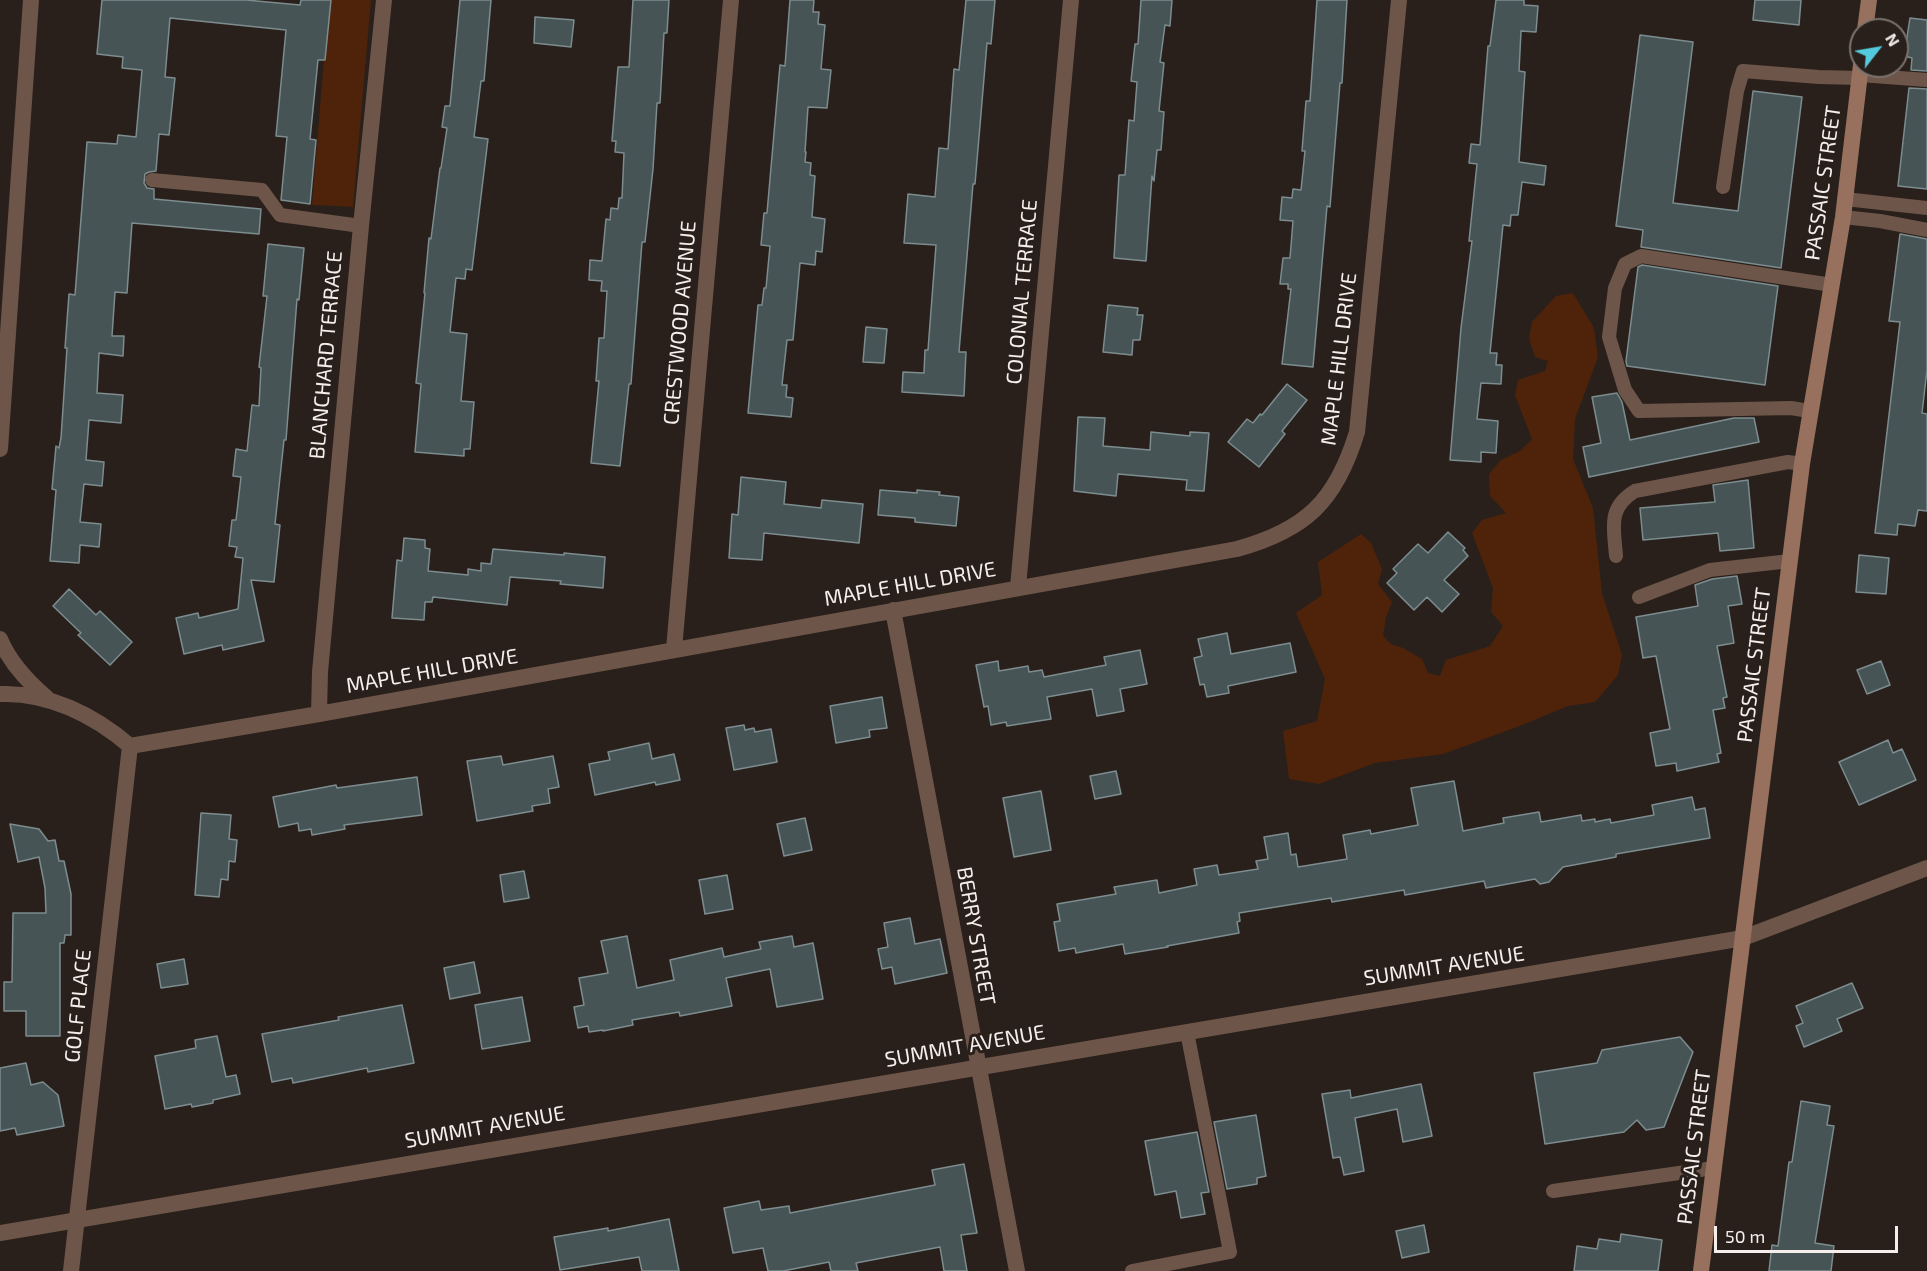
<!DOCTYPE html>
<html>
<head>
<meta charset="utf-8">
<style>
  body { margin:0 }
  #map { position:relative; width:1927px; height:1271px; overflow:hidden; background:#29201b; font-family:"Exo 2",sans-serif }
  canvas { display:block }
  .north { position:absolute; left:1849px; top:18px; width:60px; height:60px; box-sizing:border-box; background:#29201b; border:2px solid #7b726e; border-radius:50%; rotate:59deg; font-size:16px; font-weight:700; line-height:24px; text-align:center; color:#f5eeeb }
  .north::after { content:''; display:block; margin:auto; width:21px; height:27px; background:#54cade; clip-path:polygon(50% 0,100% 100%,50% 72%,0 100%) }
  .scale { position:absolute; left:1714px; top:1226px; width:184px; height:27px; box-sizing:border-box; border:3px solid #f5eeeb; border-top:0; padding-left:8px; font-size:18px; line-height:21px; white-space:nowrap; color:#f5eeeb; -webkit-text-stroke:4px #29201b; paint-order:stroke }
</style>
</head>
<body>
<div id="map">
<canvas width="1927" height="1271"></canvas>
<div class="north">N</div>
<div class="scale">50 m</div>
</div>
<script>
const context = document.querySelector('canvas').getContext('2d');
context.lineJoin = 'round';
function fill(path, color) {
  context.fillStyle = color;
  context.fill(path, 'evenodd');
}
function strokePath(path, color, width, dash) {
  context.strokeStyle = color;
  context.lineWidth = width;
  context.lineCap = dash ? 'butt' : 'round';
  context.setLineDash(dash || []);
  context.stroke(path);
}
function label(font, color, halo, rows, align = 'center') {
  context.font = font + ' "Exo 2",sans-serif';
  context.lineWidth = 6;
  context.setLineDash([]);
  context.textBaseline = 'middle';
  context.strokeStyle = halo;
  context.fillStyle = color;
  for (const [text, x, y, turn = 0] of rows) {
    context.save();
    context.translate(x, y);
    context.rotate((+turn || 0) * Math.PI / 180);
    context.textAlign = isNaN(turn) ? turn : align;
    if (halo) context.strokeText(text, 0, 0);
    context.fillText(text, 0, 0);
    context.restore();
  }
}
const green = new Path2D(`
  M 329,0 L 371,0 L 353,207 L 312,205 Z
  M 1573,293 L 1594,328 L 1598,357 L 1575,419 L 1573,459 L 1593,508 L 1602,593 L 1622,655 L 1618,675 L 1595,702 L 1568,706 L 1520,726 L 1443,754 L 1375,763 L 1319,784 L 1289,779 L 1283,731 L 1317,721 L 1325,679 L 1296,613 L 1322,595 L 1318,562 L 1361,534 L 1371,543 L 1382,569 L 1378,584 L 1392,602 L 1386,617 L 1383,636 L 1391,644 L 1403,648 L 1422,659 L 1428,673 L 1440,676 L 1446,660 L 1490,646 L 1503,626 L 1491,612 L 1493,588 L 1472,533 L 1482,520 L 1506,513 L 1490,496 L 1489,474 L 1501,460 L 1520,451 L 1532,439 L 1515,395 L 1518,380 L 1545,371 L 1548,361 L 1535,357 L 1529,339 L 1532,322 L 1556,296 Z`);
const building = new Path2D(`
  M 102,0 L 246,0 L 300,5 L 301,0 L 331,0 L 325,60 L 318,60 L 310,139 L 316,140 L 310,204 L 281,200 L 287,137 L 276,136 L 286,30 L 170,18 L 165,77 L 175,78 L 169,135 L 159,134 L 156,171 L 149,172 L 145,174 L 144,183 L 147,188 L 154,189 L 154,199 L 261,209 L 259,234 L 132,223 L 127,293 L 115,292 L 112,336 L 124,336 L 123,356 L 99,353 L 97,393 L 123,395 L 121,423 L 89,420 L 86,460 L 104,462 L 102,486 L 84,484 L 80,522 L 101,524 L 99,547 L 80,545 L 79,563 L 50,561 L 56,490 L 52,489 L 56,446 L 59,448 L 61,438 L 67,348 L 65,348 L 69,294 L 75,295 L 87,142 L 117,144 L 118,135 L 136,137 L 142,70 L 122,68 L 123,57 L 97,54 Z
  M 460,0 L 491,0 L 484,81 L 481,81 L 474,137 L 488,139 L 472,270 L 466,269 L 465,279 L 456,278 L 450,332 L 467,334 L 461,401 L 474,402 L 470,449 L 464,449 L 464,456 L 415,452 L 421,384 L 416,383 L 425,293 L 424,293 L 429,238 L 431,239 L 440,168 L 441,168 L 447,128 L 442,127 L 445,106 L 450,106 Z
  M 633,0 L 669,0 L 667,33 L 664,33 L 660,103 L 657,103 L 653,169 L 645,242 L 642,242 L 631,384 L 629,384 L 620,466 L 591,463 L 599,381 L 596,381 L 599,338 L 604,338 L 607,291 L 601,291 L 602,281 L 589,280 L 590,260 L 602,261 L 606,219 L 610,220 L 611,208 L 618,209 L 619,198 L 622,198 L 624,153 L 615,152 L 616,141 L 612,141 L 618,67 L 629,67 Z
  M 790,0 L 814,0 L 813,12 L 819,12 L 818,24 L 825,25 L 821,69 L 831,70 L 827,108 L 808,107 L 805,152 L 806,152 L 805,162 L 811,163 L 810,175 L 815,176 L 812,217 L 825,219 L 822,252 L 816,251 L 815,265 L 800,263 L 793,340 L 787,340 L 782,385 L 787,385 L 786,397 L 793,398 L 791,417 L 748,413 L 758,305 L 762,305 L 764,288 L 766,288 L 770,246 L 761,245 L 764,213 L 767,213 L 780,65 L 785,66 Z
  M 966,0 L 995,0 L 991,44 L 987,43 L 975,184 L 973,184 L 959,352 L 966,352 L 964,396 L 902,392 L 903,372 L 924,373 L 925,350 L 928,350 L 936,245 L 904,243 L 908,194 L 935,197 L 939,148 L 948,149 L 954,69 L 959,70 Z
  M 1141,0 L 1172,0 L 1170,26 L 1165,25 L 1160,62 L 1164,63 L 1159,111 L 1164,112 L 1161,150 L 1157,150 L 1154,181 L 1152,176 L 1146,261 L 1114,258 L 1119,175 L 1125,175 L 1129,120 L 1134,121 L 1137,82 L 1131,81 L 1135,44 L 1138,44 Z
  M 1317,0 L 1347,0 L 1342,83 L 1340,83 L 1330,207 L 1327,206 L 1313,367 L 1282,364 L 1291,289 L 1288,289 L 1288,284 L 1280,284 L 1283,258 L 1290,258 L 1293,221 L 1280,220 L 1282,197 L 1292,198 L 1293,189 L 1301,190 L 1305,151 L 1302,151 L 1306,101 L 1310,101 Z
  M 1496,0 L 1524,0 L 1524,5 L 1538,6 L 1536,32 L 1521,31 L 1519,71 L 1525,72 L 1519,162 L 1546,166 L 1544,185 L 1522,182 L 1518,215 L 1511,215 L 1510,226 L 1503,225 L 1490,353 L 1497,353 L 1496,365 L 1502,365 L 1501,384 L 1481,383 L 1477,419 L 1498,421 L 1496,453 L 1481,452 L 1481,462 L 1450,460 L 1461,328 L 1472,241 L 1469,241 L 1477,164 L 1469,163 L 1471,144 L 1480,145 L 1488,46 L 1490,46 Z
  M 1755,0 L 1801,0 L 1799,25 L 1753,20 Z
  M 535,17 L 574,20 L 571,47 L 534,43 Z
  M 1910,18 L 1927,20 L 1927,71 L 1911,70 L 1912,58 L 1904,56 Z
  M 1640,35 L 1693,42 L 1673,203 L 1738,211 L 1753,91 L 1802,97 L 1781,268 L 1641,247 L 1643,230 L 1616,226 Z
  M 1909,88 L 1927,89 L 1927,189 L 1898,186 Z
  M 1900,234 L 1927,239 L 1927,370 L 1922,413 L 1927,414 L 1927,511 L 1918,510 L 1915,526 L 1898,524 L 1897,535 L 1875,533 L 1900,322 L 1889,321 Z
  M 268,244 L 304,248 L 299,300 L 297,299 L 286,440 L 284,440 L 275,524 L 280,525 L 274,582 L 251,580 L 264,641 L 223,650 L 222,645 L 184,654 L 176,618 L 198,613 L 199,618 L 238,609 L 243,558 L 235,557 L 237,547 L 229,546 L 232,520 L 236,520 L 241,477 L 233,476 L 236,449 L 247,451 L 252,405 L 259,406 L 261,368 L 259,367 L 267,296 L 263,296 Z
  M 1642,265 L 1778,286 L 1765,385 L 1627,366 L 1626,361 L 1638,267 Z
  M 1108,305 L 1138,308 L 1137,315 L 1143,315 L 1140,340 L 1133,340 L 1132,355 L 1103,352 Z
  M 866,327 L 887,329 L 884,363 L 863,362 Z
  M 1287,384 L 1307,400 L 1282,431 L 1285,434 L 1259,467 L 1228,442 L 1247,419 L 1253,423 L 1260,414 L 1262,415 Z
  M 1617,393 L 1622,402 L 1630,440 L 1734,418 L 1754,418 L 1759,442 L 1589,477 L 1583,447 L 1601,443 L 1592,397 Z
  M 1078,417 L 1105,418 L 1103,446 L 1150,450 L 1151,432 L 1190,436 L 1190,432 L 1209,433 L 1204,491 L 1186,490 L 1187,480 L 1118,474 L 1116,496 L 1074,491 Z
  M 741,477 L 786,482 L 784,504 L 821,508 L 822,500 L 863,504 L 859,543 L 764,533 L 762,560 L 729,558 L 732,514 L 738,515 Z
  M 1748,480 L 1754,548 L 1720,551 L 1718,533 L 1643,540 L 1640,508 L 1715,502 L 1713,485 Z
  M 880,490 L 917,493 L 917,490 L 940,492 L 939,495 L 959,497 L 956,526 L 915,522 L 915,518 L 878,515 Z
  M 1448,532 L 1465,548 L 1463,550 L 1468,556 L 1444,580 L 1459,594 L 1442,612 L 1427,597 L 1414,610 L 1387,583 L 1397,573 L 1393,569 L 1418,544 L 1428,553 Z
  M 404,538 L 425,540 L 425,548 L 430,549 L 428,571 L 468,575 L 468,569 L 481,571 L 481,563 L 491,564 L 493,549 L 564,555 L 564,553 L 605,557 L 603,588 L 560,584 L 561,581 L 510,577 L 507,605 L 433,597 L 432,602 L 425,602 L 424,620 L 392,618 L 397,560 L 402,561 Z
  M 1859,555 L 1889,558 L 1886,594 L 1856,592 Z
  M 1737,576 L 1742,604 L 1728,606 L 1734,643 L 1717,646 L 1727,697 L 1723,698 L 1725,708 L 1713,710 L 1721,753 L 1717,754 L 1719,762 L 1677,771 L 1676,763 L 1656,766 L 1650,733 L 1670,729 L 1656,656 L 1643,658 L 1636,617 L 1698,606 L 1695,585 L 1712,579 Z
  M 69,589 L 96,615 L 100,611 L 132,642 L 110,665 L 78,635 L 81,633 L 53,606 Z
  M 1227,633 L 1231,654 L 1290,643 L 1296,672 L 1228,686 L 1229,693 L 1207,697 L 1204,684 L 1200,685 L 1194,658 L 1202,656 L 1198,639 Z
  M 1140,650 L 1147,684 L 1120,689 L 1124,711 L 1097,716 L 1092,689 L 1047,697 L 1051,719 L 1007,726 L 1006,722 L 991,725 L 988,706 L 984,707 L 976,665 L 998,661 L 999,671 L 1028,666 L 1029,672 L 1042,670 L 1044,677 L 1106,665 L 1104,657 Z
  M 1881,661 L 1890,685 L 1867,694 L 1857,670 Z
  M 882,697 L 887,728 L 869,730 L 870,737 L 836,743 L 830,706 Z
  M 744,725 L 745,730 L 754,728 L 755,732 L 771,729 L 777,762 L 734,770 L 726,728 Z
  M 1888,740 L 1893,753 L 1902,749 L 1916,780 L 1859,805 L 1839,762 Z
  M 649,743 L 652,759 L 674,754 L 680,780 L 656,785 L 655,782 L 595,795 L 589,764 L 610,760 L 608,752 Z
  M 501,756 L 503,765 L 553,756 L 559,787 L 548,789 L 550,803 L 532,806 L 533,811 L 477,821 L 467,761 Z
  M 1116,771 L 1121,794 L 1095,799 L 1090,776 Z
  M 417,777 L 422,815 L 344,825 L 345,829 L 312,835 L 311,829 L 299,831 L 298,823 L 279,827 L 273,797 L 336,785 L 337,788 Z
  M 1454,781 L 1463,831 L 1504,823 L 1503,818 L 1539,812 L 1541,822 L 1581,815 L 1582,821 L 1595,819 L 1595,822 L 1610,819 L 1611,823 L 1654,815 L 1652,805 L 1692,797 L 1695,810 L 1705,808 L 1710,838 L 1616,854 L 1616,857 L 1563,867 L 1549,882 L 1540,884 L 1535,879 L 1486,888 L 1484,881 L 1405,895 L 1404,890 L 1332,902 L 1331,898 L 1239,913 L 1240,921 L 1237,922 L 1239,933 L 1167,946 L 1168,947 L 1125,954 L 1123,944 L 1076,953 L 1075,948 L 1059,951 L 1054,922 L 1060,921 L 1057,904 L 1116,894 L 1114,887 L 1157,880 L 1159,893 L 1197,885 L 1194,869 L 1217,865 L 1219,875 L 1258,869 L 1256,861 L 1268,859 L 1264,837 L 1288,833 L 1291,855 L 1296,854 L 1298,867 L 1347,859 L 1343,835 L 1370,830 L 1371,834 L 1418,825 L 1411,788 Z
  M 1041,791 L 1051,850 L 1014,857 L 1003,798 Z
  M 201,813 L 231,815 L 229,839 L 237,840 L 235,862 L 229,861 L 228,880 L 221,879 L 219,897 L 195,895 Z
  M 805,818 L 812,850 L 784,856 L 777,824 Z
  M 10,824 L 39,829 L 48,841 L 55,840 L 59,861 L 64,861 L 71,894 L 71,935 L 65,935 L 64,943 L 60,943 L 60,1036 L 26,1036 L 26,1011 L 4,1011 L 4,982 L 12,982 L 13,913 L 46,913 L 45,888 L 39,857 L 18,862 Z
  M 524,871 L 529,898 L 504,902 L 500,875 Z
  M 727,875 L 733,909 L 705,914 L 699,880 Z
  M 910,918 L 915,944 L 940,939 L 947,973 L 895,984 L 892,967 L 882,969 L 878,949 L 888,947 L 884,923 Z
  M 627,936 L 637,988 L 674,980 L 670,960 L 722,948 L 724,957 L 761,949 L 759,942 L 792,936 L 794,947 L 813,943 L 823,999 L 777,1007 L 770,969 L 726,978 L 732,1006 L 680,1016 L 679,1012 L 632,1020 L 633,1025 L 603,1031 L 603,1030 L 589,1032 L 588,1026 L 578,1028 L 574,1007 L 584,1005 L 579,978 L 608,973 L 601,941 Z
  M 184,959 L 188,984 L 161,988 L 157,964 Z
  M 474,962 L 480,993 L 450,999 L 444,968 Z
  M 1852,983 L 1863,1008 L 1837,1019 L 1842,1031 L 1804,1047 L 1796,1026 L 1803,1023 L 1796,1006 Z
  M 522,997 L 530,1041 L 482,1049 L 475,1005 Z
  M 402,1005 L 414,1063 L 368,1072 L 367,1068 L 293,1083 L 292,1078 L 272,1082 L 262,1034 L 339,1020 L 338,1017 Z
  M 217,1036 L 226,1077 L 236,1075 L 240,1094 L 213,1100 L 213,1103 L 192,1107 L 191,1104 L 165,1109 L 155,1056 L 196,1048 L 195,1040 Z
  M 1680,1037 L 1693,1052 L 1664,1127 L 1646,1130 L 1637,1120 L 1624,1132 L 1545,1144 L 1534,1073 L 1597,1063 L 1602,1050 Z
  M 26,1063 L 31,1085 L 43,1082 L 58,1095 L 64,1126 L 17,1135 L 15,1128 L 0,1131 L 0,1068 Z
  M 1421,1084 L 1432,1136 L 1403,1142 L 1397,1109 L 1355,1118 L 1364,1171 L 1344,1175 L 1340,1157 L 1333,1158 L 1322,1094 L 1350,1090 L 1351,1098 Z
  M 1801,1101 L 1830,1106 L 1827,1125 L 1834,1126 L 1815,1243 L 1834,1246 L 1831,1271 L 1769,1271 L 1772,1245 L 1778,1246 L 1789,1162 L 1792,1162 Z
  M 1256,1115 L 1266,1176 L 1257,1178 L 1257,1184 L 1227,1189 L 1214,1122 Z
  M 1197,1132 L 1209,1192 L 1201,1193 L 1205,1214 L 1181,1218 L 1176,1191 L 1155,1195 L 1145,1141 Z
  M 964,1164 L 977,1233 L 961,1235 L 967,1271 L 944,1271 L 940,1247 L 856,1263 L 858,1271 L 831,1271 L 829,1262 L 783,1271 L 768,1271 L 763,1248 L 733,1253 L 724,1208 L 759,1201 L 761,1210 L 789,1206 L 790,1213 L 935,1185 L 932,1170 Z
  M 669,1219 L 679,1271 L 642,1271 L 639,1257 L 560,1270 L 554,1237 L 608,1228 L 608,1231 Z
  M 1424,1225 L 1429,1252 L 1402,1258 L 1396,1231 Z
  M 1621,1234 L 1662,1240 L 1658,1271 L 1574,1271 L 1577,1246 L 1597,1249 L 1599,1239 L 1620,1242 Z`);
const service = new Path2D(`
  M 1860,75 L 1927,80
  M 152,180 L 262,190 L 280,215 L 361,226
  M 1723,187 L 1737,91 L 1743,71 L 1819,77 L 1860,78
  M 1845,199 L 1927,208
  M 1843,217 L 1880,221 L 1927,230
  M 1809,411 L 1791,408 L 1639,411 L 1625,390 L 1609,337 L 1615,288 L 1625,264 L 1641,256 L 1832,285
  M 1616,556 C 1614,528 1607,508 1635,491 L 1788,462 L 1802,464
  M 1639,597 L 1710,570 L 1790,561
  M 1553,1191 L 1714,1168
  M 1132,1271 L 1230,1252 L 1187,1032`);
const minor = new Path2D(`
  M 0,449 L 31,0
  M 1018,587 L 1071,0
  M 893,610 L 1017,1271
  M 0,639 C 10,663 27,681 47,698
  M 674,649 L 731,0
  M 0,694 C 48,692 94,715 130,746 L 319,714 L 1237,549 C 1306,530 1336,501 1357,432 L 1399,0
  M 319,714 L 320,672 L 361,226 L 384,0
  M 1743,938 L 1927,868
  M 71,1271 L 130,746`);
const tertiary = new Path2D(`
  M 0,1233 L 1743,938`);
const secondary = new Path2D(`
  M 1865,30 L 1869,0
  M 1701,1271 L 1802,464 L 1843,217 L 1861,65`);
const streetNames = [
  ["PASSAIC STREET",1823,183,-82],
  ["COLONIAL TERRACE",1022,292,-85],
  ["CRESTWOOD AVENUE",680,323,-85],
  ["BLANCHARD TERRACE",326,355,-85],
  ["MAPLE HILL DRIVE",1339,359,-83],
  ["MAPLE HILL DRIVE",910,584,-10],
  ["PASSAIC STREET",1754,665,-83],
  ["MAPLE HILL DRIVE",432,671,-10],
  ["BERRY STREET",976,936,80],
  ["SUMMIT AVENUE",1444,966,-9],
  ["GOLF PLACE",78,1006,-84],
  ["SUMMIT AVENUE",965,1046,-10],
  ["SUMMIT AVENUE",485,1127,-10],
  ["PASSAIC STREET",1694,1147,-83]
];
fill(green, '#4e230a');
fill(building, '#465456');
strokePath(building, '#7d8c8f', 1.5);
strokePath(service, '#6e5549', 14);
strokePath(minor, '#6e5549', 16);
strokePath(tertiary, '#6e5549', 16);
strokePath(secondary, '#98715e', 16);
label('21px', '#f5eeeb', '#29201b', streetNames);
</script>
</body>
</html>
